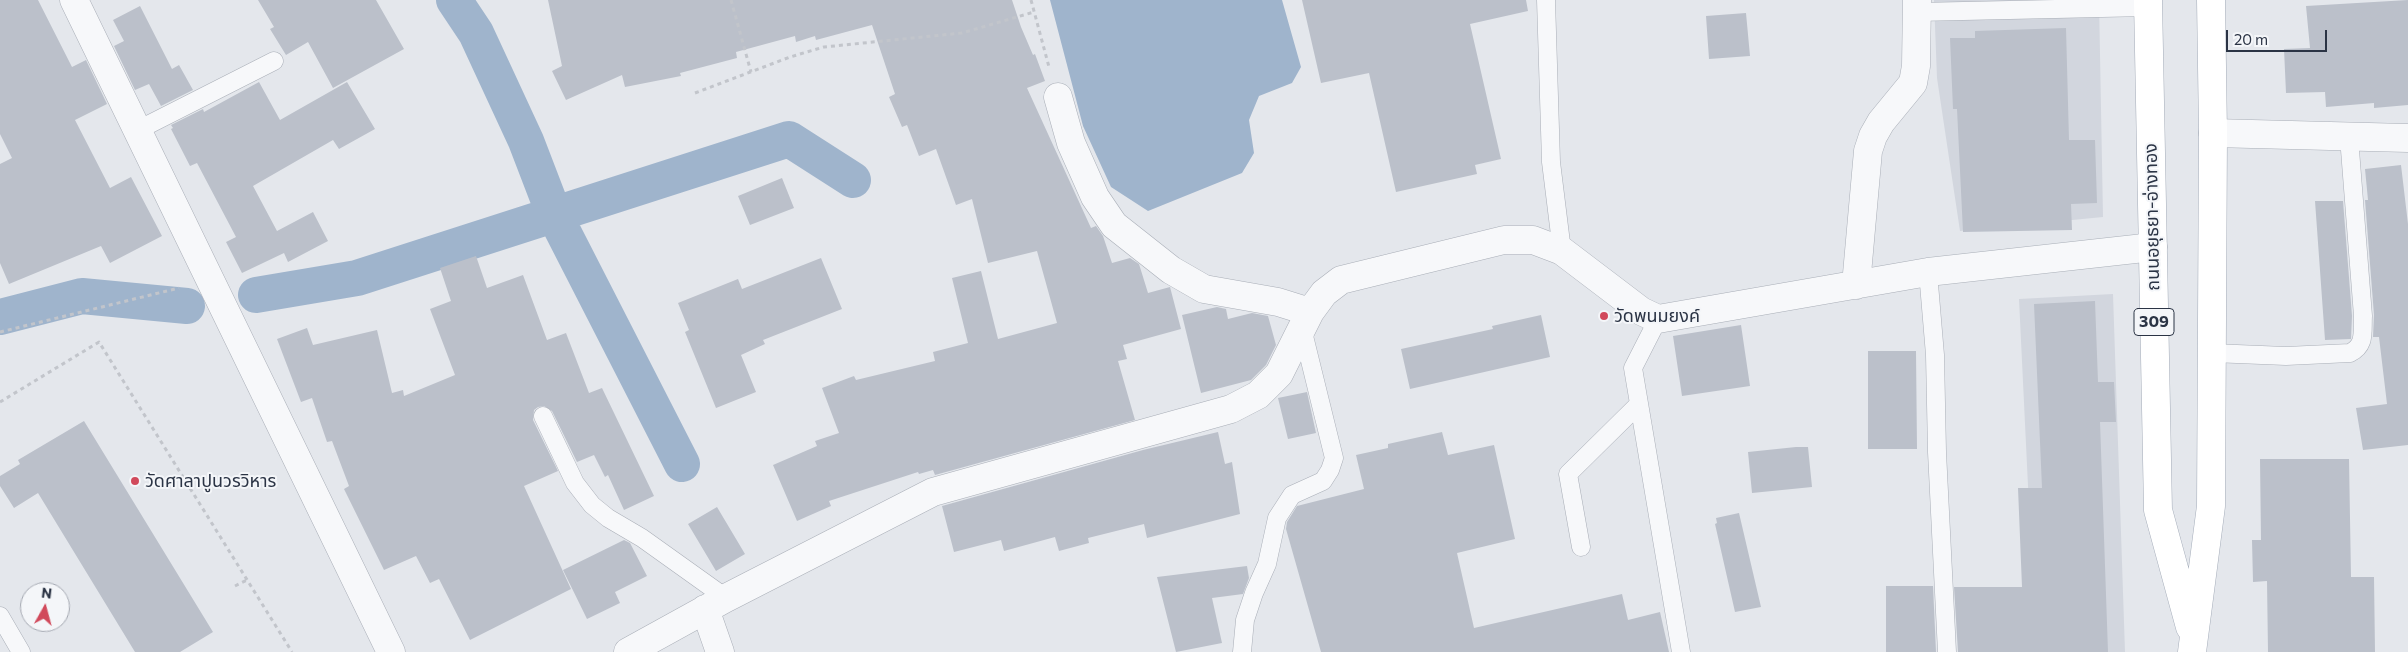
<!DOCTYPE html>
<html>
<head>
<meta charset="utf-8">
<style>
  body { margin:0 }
  #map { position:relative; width:2408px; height:652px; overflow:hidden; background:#e4e7ec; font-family:Commissioner,sans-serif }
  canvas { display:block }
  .north { position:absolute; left:20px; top:582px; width:50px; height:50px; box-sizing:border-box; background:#f4f6f9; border:1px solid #a4a8b1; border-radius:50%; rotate:7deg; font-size:14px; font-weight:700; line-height:20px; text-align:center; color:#2b3445 }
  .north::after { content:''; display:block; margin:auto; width:18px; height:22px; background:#d1495b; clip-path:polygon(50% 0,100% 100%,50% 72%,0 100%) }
  .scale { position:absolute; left:2226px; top:30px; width:101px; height:22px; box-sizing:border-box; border:2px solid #2b3445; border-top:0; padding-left:6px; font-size:15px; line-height:18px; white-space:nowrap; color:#2b3445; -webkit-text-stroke:4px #f4f6f9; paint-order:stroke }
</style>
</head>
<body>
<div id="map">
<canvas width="2408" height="652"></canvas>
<div class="north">N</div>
<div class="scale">20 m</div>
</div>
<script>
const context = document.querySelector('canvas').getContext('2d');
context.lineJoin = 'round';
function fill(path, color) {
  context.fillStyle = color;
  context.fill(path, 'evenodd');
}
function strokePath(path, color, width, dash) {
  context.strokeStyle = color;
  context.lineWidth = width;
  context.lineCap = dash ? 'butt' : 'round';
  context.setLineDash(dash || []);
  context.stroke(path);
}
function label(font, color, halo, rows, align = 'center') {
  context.font = font + ' Commissioner,"Noto Sans Thai",sans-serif';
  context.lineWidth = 4;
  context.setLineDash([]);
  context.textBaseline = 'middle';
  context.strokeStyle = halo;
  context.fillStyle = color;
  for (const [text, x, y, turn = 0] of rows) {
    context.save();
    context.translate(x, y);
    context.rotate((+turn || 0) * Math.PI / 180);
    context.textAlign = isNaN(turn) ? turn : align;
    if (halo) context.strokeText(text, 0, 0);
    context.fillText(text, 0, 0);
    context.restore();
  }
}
const built = new Path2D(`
  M 1934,0 L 2099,0 L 2103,217 L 1960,231 L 1937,78 Z
  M 2113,294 L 2125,652 L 2036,652 L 2019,299 Z`);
const water = new Path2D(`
  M 1050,0 L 1282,0 L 1301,67 L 1292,83 L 1259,96 L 1249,120 L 1254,153 L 1242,173 L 1148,211 L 1111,187 L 1083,126 Z`);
const canal = new Path2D(`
  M 454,0 L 476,33 L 526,141 L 554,214 L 682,464
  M 256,295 L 357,278 L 789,139 L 853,180
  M 0,317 L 82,296 L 187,306`);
const building = new Path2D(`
  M 0,0 L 38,0 L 72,67 L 86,60 L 107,104 L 75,120 L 110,188 L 131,177 L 162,236 L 110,263 L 101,246 L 9,284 L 0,263 L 0,164 L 12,158 L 0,134 Z
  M 258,0 L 376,0 L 404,49 L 333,88 L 308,42 L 286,55 L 270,29 L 274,27 Z
  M 548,0 L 1012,0 L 1021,27 L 1033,55 L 1035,54 L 1045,81 L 1027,88 L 1091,228 L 1096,226 L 1103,236 L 1112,263 L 1130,258 L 1139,264 L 1148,293 L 1170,287 L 1181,329 L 1123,345 L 1127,359 L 1118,361 L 1135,420 L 935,475 L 933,470 L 919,474 L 918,472 L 829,501 L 831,506 L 797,521 L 773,465 L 817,446 L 815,441 L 839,433 L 822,388 L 854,376 L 856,380 L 935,361 L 933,352 L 968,343 L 952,278 L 981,271 L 998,339 L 1057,323 L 1037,251 L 988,263 L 972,199 L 956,205 L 936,149 L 919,156 L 907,125 L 902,127 L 889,97 L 895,94 L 872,25 L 816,40 L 815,36 L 796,42 L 795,36 L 736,52 L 737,58 L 680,73 L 681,76 L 625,87 L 622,75 L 566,100 L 552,71 L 562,66 Z
  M 1302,0 L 1526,0 L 1528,11 L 1470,24 L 1501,159 L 1475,165 L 1477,174 L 1396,192 L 1369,73 L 1321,83 Z
  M 2408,0 L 2408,105 L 2374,108 L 2374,103 L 2326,107 L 2325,92 L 2286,93 L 2284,49 L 2310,48 L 2306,6 Z
  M 140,6 L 172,69 L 179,65 L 193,90 L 161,106 L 149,84 L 135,90 L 114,46 L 124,41 L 113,20 Z
  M 1746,13 L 1750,56 L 1709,59 L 1706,16 Z
  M 2066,28 L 2069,140 L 2095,140 L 2097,203 L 2071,204 L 2072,230 L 1963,232 L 1957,109 L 1953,109 L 1950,38 L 1975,38 L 1975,31 Z
  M 259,82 L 280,120 L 347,82 L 375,129 L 339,149 L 333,140 L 253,186 L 277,231 L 313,212 L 328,241 L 288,262 L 284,253 L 242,273 L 226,242 L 236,237 L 197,163 L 190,166 L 171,129 L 173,128 L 171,125 L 203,109 L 204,112 Z
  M 2401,165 L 2408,224 L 2408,445 L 2363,450 L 2356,408 L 2387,404 L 2379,337 L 2373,337 L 2374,315 L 2365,200 L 2368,200 L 2365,169 Z
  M 782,178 L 794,208 L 750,225 L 738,196 Z
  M 2315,201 L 2343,201 L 2352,316 L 2351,339 L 2325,340 Z
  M 476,256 L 487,288 L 523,275 L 547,340 L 566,333 L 589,393 L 602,388 L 654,496 L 624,510 L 608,475 L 605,477 L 594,455 L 577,462 L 552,411 L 544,406 L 538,407 L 534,410 L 533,420 L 558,471 L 524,486 L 571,589 L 470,640 L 439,579 L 430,583 L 416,556 L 384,570 L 344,489 L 349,486 L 332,441 L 327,442 L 312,398 L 301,402 L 277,339 L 307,328 L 313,345 L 377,330 L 392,393 L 403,390 L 404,396 L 455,375 L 430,309 L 451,301 L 440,268 Z
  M 821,258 L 842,309 L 763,340 L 765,344 L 741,355 L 756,392 L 716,408 L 685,332 L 689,330 L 678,303 L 738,279 L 742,289 Z
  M 2095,301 L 2098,382 L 2114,382 L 2116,422 L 2100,422 L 2108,652 L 1958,652 L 1954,587 L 2022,587 L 2018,488 L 2042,488 L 2034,304 Z
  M 1217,307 L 1226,309 L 1228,319 L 1252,313 L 1268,316 L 1276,345 L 1266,365 L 1251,380 L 1201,393 L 1182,315 Z
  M 1541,315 L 1550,357 L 1410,389 L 1401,349 L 1493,329 L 1492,326 Z
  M 1741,325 L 1750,386 L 1682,396 L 1673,336 Z
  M 1868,351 L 1916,351 L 1917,449 L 1868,449 Z
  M 1307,392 L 1316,433 L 1288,439 L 1278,398 Z
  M 84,421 L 213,632 L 180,652 L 135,652 L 38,493 L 14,508 L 0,486 L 0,476 L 20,464 L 18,460 Z
  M 1218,432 L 1225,464 L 1232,462 L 1240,514 L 1147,538 L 1144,524 L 1088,538 L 1089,543 L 1059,551 L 1055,537 L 1004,551 L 1001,540 L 954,552 L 942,506 L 1143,450 Z
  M 1442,432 L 1448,455 L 1494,445 L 1515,539 L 1457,553 L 1474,628 L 1622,594 L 1628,620 L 1660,612 L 1669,652 L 1321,652 L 1286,529 L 1287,522 L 1297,506 L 1364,489 L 1356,455 L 1388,448 L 1388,444 Z
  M 1796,447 L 1808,447 L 1812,487 L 1752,493 L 1748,452 Z
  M 2260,459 L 2349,459 L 2351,577 L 2374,577 L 2375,652 L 2268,652 L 2267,581 L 2253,582 L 2252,540 L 2261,540 Z
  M 717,507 L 745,554 L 716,571 L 688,524 Z
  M 1739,513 L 1761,607 L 1735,612 L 1715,524 L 1717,523 L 1716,518 Z
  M 624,540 L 630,543 L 647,576 L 615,592 L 620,603 L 587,619 L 563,570 Z
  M 1247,566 L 1249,578 L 1243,594 L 1212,598 L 1222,643 L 1176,652 L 1157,577 Z
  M 1886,586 L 1933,586 L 1936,652 L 1886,652 Z`);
const path = new Path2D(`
  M 731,0 L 751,72
  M 1031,0 L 1049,67
  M 695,93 L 790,57 L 824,47 L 962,33 L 1034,12
  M 0,332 L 179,288
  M 0,402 L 99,342 L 292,652
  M 235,586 L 247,580`);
const service = new Path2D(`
  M 1546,0 L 1551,162 L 1562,251
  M 1917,12 L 2148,7
  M 138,130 L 274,61
  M 1928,272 L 1935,355 L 1937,452 L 1947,652
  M 1658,319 L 1633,368 L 1681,652
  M 2212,353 L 2286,356 L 2350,353 C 2366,345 2362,332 2363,316 L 2349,137
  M 543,416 L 575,483 L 592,505 L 608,518 L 642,538 L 726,598
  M 1581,547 L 1568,474 L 1639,404
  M 0,616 L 21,652
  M 1242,652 L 1245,620 L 1254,593 L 1267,564 L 1277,518 L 1292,495 L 1323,481 L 1330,470 L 1334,458 L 1302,328`);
const minor = new Path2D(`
  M 74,0 L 391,652
  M 1058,97 L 1071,143 L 1095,197 L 1114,225 L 1171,270 L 1204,289 L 1278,302 L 1310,312
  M 2213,133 L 2408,138
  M 1856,285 L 1868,151 L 1873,136 L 1881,122 L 1913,83 L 1916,66 L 1917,0
  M 705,609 L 720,652
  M 628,652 L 726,598 L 933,492 L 1231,409 L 1258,395 L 1279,374 L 1310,312 L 1324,293 L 1341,280 L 1504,240 L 1533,240 L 1562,251 L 1641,311 L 1658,319 L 1928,272 L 2153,247`);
const primary = new Path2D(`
  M 2148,0 L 2158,510 L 2190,627
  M 2192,652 L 2211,506 L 2213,133 L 2211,0`);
const markers = [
  [1604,316,5,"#d1495b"],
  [135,481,5,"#d1495b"]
];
const shields = [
  [2154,322,40]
];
const shieldNames = [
  ["309",2154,322]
];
const streetNames = [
  ["ถนนอยุธยา-อ่างทอง",2152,217,-91]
];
const poiNames = [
  ["วัดพนมยงค์",1614,316],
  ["วัดศาลาปูนวรวิหาร",145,481]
];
fill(built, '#d2d6de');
fill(water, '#9fb4cc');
strokePath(canal, '#9fb4cc', 36);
fill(building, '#bbc0ca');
strokePath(service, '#a9aeb7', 19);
strokePath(minor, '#a9aeb7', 29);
strokePath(primary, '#a3abb8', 29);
strokePath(path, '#c2c5cb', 3, [4, 4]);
strokePath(service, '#f7f8fa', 18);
strokePath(minor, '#f7f8fa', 28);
strokePath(primary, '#fff', 28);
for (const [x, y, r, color] of markers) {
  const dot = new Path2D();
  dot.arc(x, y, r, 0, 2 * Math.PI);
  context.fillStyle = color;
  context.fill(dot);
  strokePath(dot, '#f4f6f9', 2);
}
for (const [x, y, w] of shields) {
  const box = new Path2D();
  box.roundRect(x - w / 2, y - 13.5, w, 27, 4);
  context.fillStyle = '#f4f6f9';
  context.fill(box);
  strokePath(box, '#2b3445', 1);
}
label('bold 16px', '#2b3445', null, shieldNames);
label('18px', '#2b3445', '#f4f6f9', streetNames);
label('18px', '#2b3445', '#f4f6f9', poiNames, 'left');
</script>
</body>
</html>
